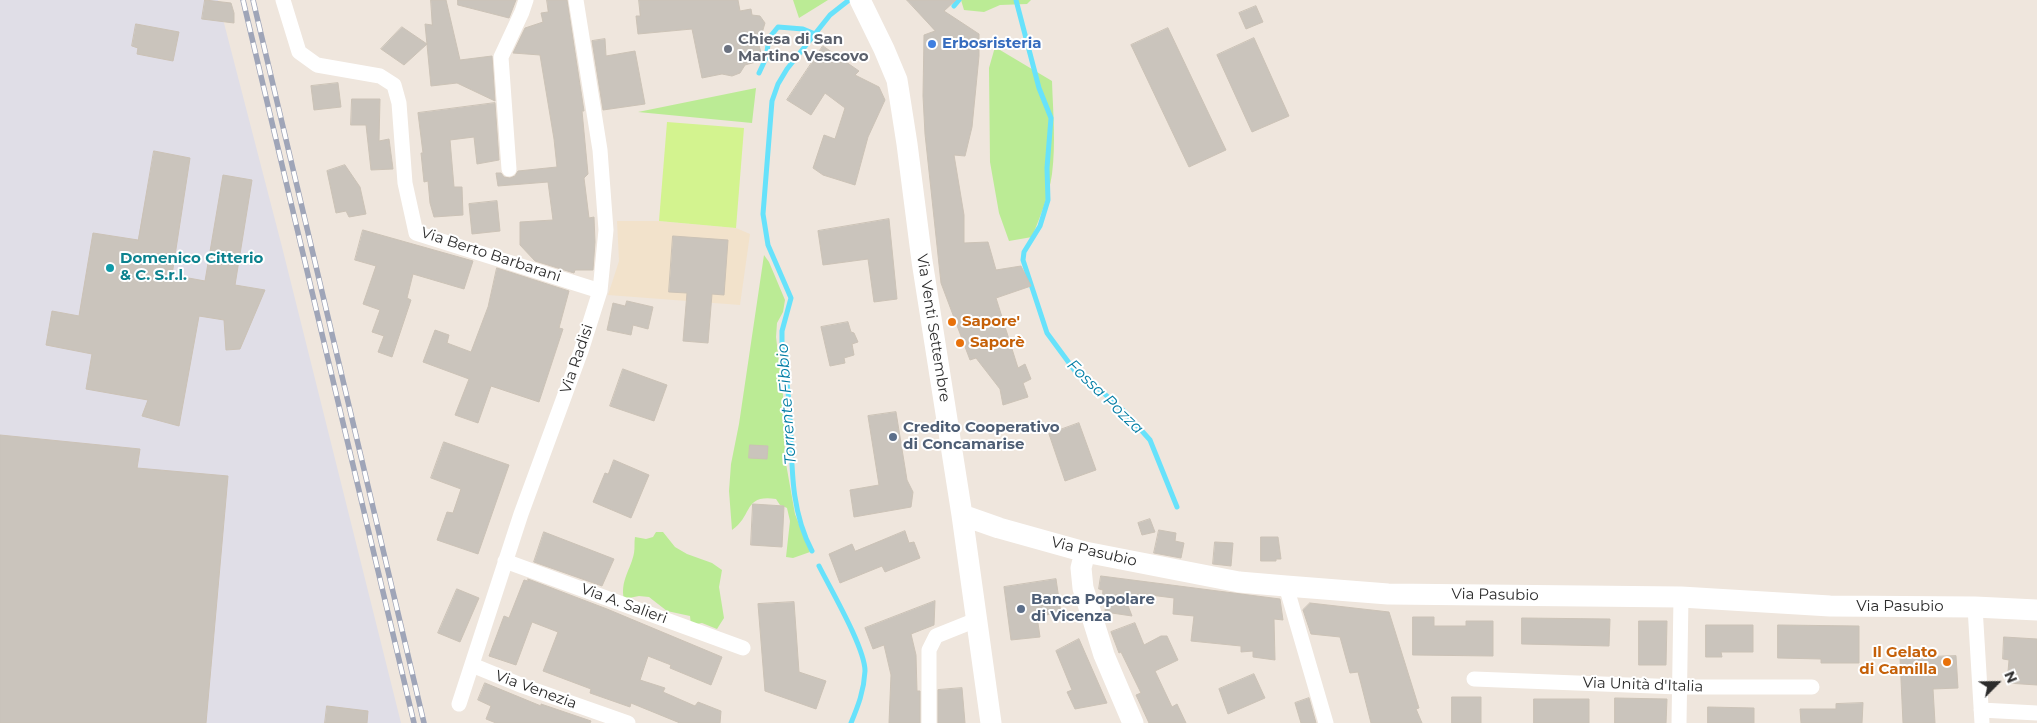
<!DOCTYPE html>
<html>
<head>
<meta charset="utf-8">
<style>
  body { margin:0 }
  #map { position:relative; width:2037px; height:723px; overflow:hidden; background:#efe6dd; font-family:Montserrat,sans-serif }
  canvas { display:block }
  .north { position:absolute; left:1972px; top:658px; width:50px; height:50px; -webkit-text-stroke:4px #fff; paint-order:stroke; rotate:67deg; font-size:14px; font-weight:700; line-height:20px; text-align:center; color:#2c2c2c }
  .north::after { content:''; display:block; margin:auto; width:18px; height:22px; background:#2c2c2c; clip-path:polygon(50% 0,100% 100%,50% 72%,0 100%) }
</style>
</head>
<body>
<div id="map">
<canvas width="2037" height="723"></canvas>
<div class="north">N</div>
</div>
<script>
const context = document.querySelector('canvas').getContext('2d');
context.lineJoin = 'round';
function fill(path, color) {
  context.fillStyle = color;
  context.fill(path, 'evenodd');
}
function strokePath(path, color, width, dash) {
  context.strokeStyle = color;
  context.lineWidth = width;
  context.lineCap = dash ? 'butt' : 'round';
  context.setLineDash(dash || []);
  context.stroke(path);
}
function label(font, color, halo, rows, align = 'center') {
  context.font = font + ' Montserrat,sans-serif';
  context.lineWidth = 4;
  context.setLineDash([]);
  context.textBaseline = 'middle';
  context.strokeStyle = halo;
  context.fillStyle = color;
  for (const [text, x, y, turn = 0] of rows) {
    context.save();
    context.translate(x, y);
    context.rotate((+turn || 0) * Math.PI / 180);
    context.textAlign = isNaN(turn) ? turn : align;
    if (halo) context.strokeText(text, 0, 0);
    context.fillText(text, 0, 0);
    context.restore();
  }
}
const industrial = new Path2D(`
  M 0,0 L 218,0 L 282,247 L 401,723 L 0,723 Z`);
const education = new Path2D(`
  M 617,221 L 659,221 L 736,228 L 750,234 L 740,305 L 608,295 L 619,261 Z`);
const green = new Path2D(`
  M 793,0 L 828,0 L 799,18 Z
  M 961,0 L 1031,0 L 1027,4 L 1000,5 L 984,12 L 964,10 Z
  M 995,47 L 1052,81 C 1053,112 1056,143 1052,174 C 1049,196 1040,217 1032,237 L 1009,241 L 999,213 L 990,162 L 989,68 Z
  M 756,88 L 752,123 L 638,112 Z
  M 764,255 L 769,262 L 785,300 L 783,312 L 777,323 L 776,337 L 783,395 L 785,458 L 795,514 L 810,552 L 793,558 L 786,557 L 790,521 L 787,508 L 780,505 L 776,499 C 743,494 753,516 732,530 L 729,491 L 731,464 L 739,424 Z
  M 656,532 L 663,532 L 675,547 L 687,554 L 712,563 L 722,570 L 719,587 L 724,618 L 717,629 L 702,623 L 691,625 L 690,616 L 667,611 L 649,597 L 639,596 L 624,599 C 620,581 631,569 634,553 C 635,548 634,542 635,537 L 646,539 L 653,537 Z`);
const pitch = new Path2D(`
  M 667,122 L 744,128 L 736,228 L 659,221 Z`);
const stream = new Path2D(`
  M 1016,0 L 1039,88 L 1051,118 L 1047,168 L 1048,200 L 1040,226 L 1024,252 L 1023,260 L 1047,333 L 1075,371 L 1099,389 L 1125,412 L 1150,440 L 1177,507
  M 954,6 L 959,0
  M 759,73 L 766,58 L 769,38 L 778,27 L 803,29 L 815,34
  M 812,551 C 793,515 792,477 791,438 C 790,408 787,376 782,346 L 782,331 L 791,298 L 768,245 L 763,214 L 772,101 L 778,84 L 787,69 L 830,15 L 849,0
  M 819,566 C 831,590 865,648 865,671 C 864,691 858,706 851,723`);
const building = new Path2D(`
  M 205,0 L 231,3 L 234,13 L 234,23 L 202,19 Z
  M 431,0 L 446,0 L 460,60 L 492,56 L 495,101 L 457,83 L 431,86 L 425,24 L 432,25 Z
  M 458,0 L 516,0 L 509,18 L 458,5 Z
  M 547,0 L 567,0 L 584,111 L 582,111 L 588,174 L 584,178 L 589,218 L 594,217 L 595,242 L 593,270 L 575,270 L 574,273 L 535,261 L 520,245 L 520,222 L 553,220 L 548,182 L 498,186 L 496,173 L 501,173 L 504,177 L 510,178 L 515,176 L 518,171 L 557,167 L 554,139 L 540,55 L 513,53 L 525,28 L 543,22 L 541,13 L 548,12 Z
  M 639,0 L 738,0 L 740,11 L 751,9 L 752,15 L 760,16 L 765,23 L 762,33 L 757,38 L 763,60 L 745,65 L 740,73 L 732,76 L 722,74 L 702,78 L 692,29 L 638,34 L 636,16 L 640,16 Z
  M 907,0 L 956,0 L 944,11 L 979,34 L 979,56 L 972,127 L 965,156 L 954,155 L 964,215 L 964,243 L 988,242 L 996,270 L 1021,266 L 1031,286 L 996,298 L 1018,368 L 1025,364 L 1031,379 L 1023,383 L 1028,397 L 1003,405 L 1000,389 L 976,358 L 970,360 L 941,283 L 925,134 L 923,96 L 924,35 L 935,31 Z
  M 1256,6 L 1263,22 L 1246,29 L 1239,13 Z
  M 136,24 L 179,32 L 173,61 L 137,54 L 138,48 L 132,46 Z
  M 402,27 L 427,44 L 404,65 L 381,49 Z
  M 1168,28 L 1226,150 L 1189,167 L 1131,45 Z
  M 1254,38 L 1289,116 L 1252,132 L 1217,55 Z
  M 605,39 L 606,56 L 635,51 L 645,104 L 603,110 L 592,41 Z
  M 823,46 L 859,71 L 855,75 L 879,87 L 885,100 L 868,137 L 855,185 L 823,175 L 813,168 L 824,135 L 835,139 L 845,108 L 825,93 L 811,115 L 787,100 Z
  M 338,83 L 341,107 L 314,110 L 311,86 Z
  M 352,99 L 380,99 L 379,141 L 389,139 L 393,169 L 371,170 L 366,125 L 351,125 Z
  M 495,103 L 499,160 L 477,164 L 474,137 L 450,140 L 454,187 L 462,187 L 463,215 L 434,217 L 430,203 L 428,181 L 424,182 L 421,153 L 423,153 L 418,113 Z
  M 154,151 L 190,158 L 172,275 L 205,281 L 223,175 L 252,180 L 235,285 L 265,290 L 240,349 L 226,350 L 224,320 L 199,316 L 179,426 L 142,416 L 148,400 L 86,389 L 92,354 L 46,345 L 52,311 L 79,316 L 93,233 L 138,240 Z
  M 345,165 L 360,187 L 366,214 L 349,217 L 346,211 L 336,213 L 327,171 Z
  M 497,201 L 500,231 L 472,234 L 469,204 Z
  M 889,219 L 897,299 L 874,302 L 868,259 L 823,265 L 818,231 Z
  M 363,230 L 473,261 L 464,289 L 413,274 L 407,298 L 411,300 L 392,357 L 378,352 L 384,336 L 372,332 L 380,310 L 363,304 L 376,266 L 355,260 Z
  M 673,236 L 728,240 L 724,295 L 712,294 L 708,343 L 683,341 L 687,293 L 669,292 Z
  M 497,268 L 569,291 L 559,328 L 563,329 L 539,402 L 491,386 L 478,423 L 455,415 L 469,379 L 423,362 L 435,330 L 449,335 L 447,343 L 471,352 L 488,307 Z
  M 627,301 L 653,307 L 648,329 L 633,325 L 631,335 L 607,330 L 613,303 L 625,306 Z
  M 848,322 L 851,332 L 854,333 L 858,342 L 852,344 L 854,355 L 844,358 L 845,363 L 830,366 L 821,327 Z
  M 623,369 L 667,385 L 654,421 L 610,406 Z
  M 896,412 L 907,480 L 913,492 L 911,507 L 854,517 L 850,490 L 879,485 L 868,416 Z
  M 1079,423 L 1096,470 L 1065,481 L 1049,434 Z
  M 0,435 L 140,449 L 137,468 L 228,476 L 206,723 L 0,723 Z
  M 444,442 L 509,465 L 478,554 L 437,540 L 447,512 L 453,513 L 461,489 L 431,478 Z
  M 750,445 L 768,446 L 767,459 L 749,458 Z
  M 614,460 L 649,475 L 631,518 L 593,502 L 605,473 L 608,474 Z
  M 753,504 L 784,506 L 782,547 L 751,545 Z
  M 1150,519 L 1155,532 L 1142,535 L 1138,523 Z
  M 1159,530 L 1176,533 L 1175,541 L 1184,543 L 1181,558 L 1154,553 Z
  M 905,531 L 909,543 L 914,542 L 920,558 L 885,572 L 882,566 L 840,583 L 829,554 L 852,544 L 855,551 Z
  M 544,532 L 614,559 L 602,586 L 534,562 Z
  M 1261,537 L 1278,537 L 1281,559 L 1276,559 L 1276,561 L 1261,561 Z
  M 1215,542 L 1233,543 L 1231,566 L 1213,564 Z
  M 1101,576 L 1280,599 L 1283,620 L 1274,619 L 1275,660 L 1253,657 L 1253,651 L 1241,652 L 1241,646 L 1191,641 L 1194,616 L 1173,614 L 1174,598 L 1142,594 L 1140,604 L 1127,603 L 1132,616 L 1105,612 L 1106,602 L 1102,602 L 1103,590 L 1099,589 Z
  M 528,579 L 607,609 L 722,657 L 711,685 L 670,668 L 671,665 L 648,656 L 640,680 L 665,688 L 663,692 L 695,706 L 698,702 L 721,711 L 720,723 L 680,723 L 631,703 L 630,707 L 590,693 L 591,689 L 543,671 L 558,632 L 532,622 L 516,665 L 489,656 L 504,616 L 509,618 L 524,580 L 528,581 Z
  M 1056,579 L 1061,613 L 1037,616 L 1040,637 L 1011,640 L 1004,587 Z
  M 457,589 L 479,598 L 460,642 L 438,633 Z
  M 935,601 L 934,625 L 911,634 L 916,655 L 917,691 L 920,691 L 920,723 L 889,723 L 891,675 L 884,645 L 873,649 L 865,628 Z
  M 794,602 L 799,672 L 826,681 L 816,709 L 765,691 L 758,604 Z
  M 1310,603 L 1389,612 L 1419,708 L 1416,709 L 1422,723 L 1371,723 L 1358,672 L 1350,673 L 1340,637 L 1311,634 L 1303,610 Z
  M 1413,617 L 1434,617 L 1434,626 L 1466,626 L 1466,621 L 1493,621 L 1493,656 L 1413,655 Z
  M 1522,618 L 1610,619 L 1609,646 L 1522,644 Z
  M 1639,621 L 1667,621 L 1666,665 L 1639,665 Z
  M 1135,623 L 1144,645 L 1161,636 L 1167,636 L 1178,660 L 1155,671 L 1172,707 L 1177,704 L 1186,723 L 1149,723 L 1136,695 L 1141,693 L 1121,652 L 1119,653 L 1111,632 Z
  M 1706,625 L 1753,625 L 1753,652 L 1721,652 L 1722,657 L 1706,657 Z
  M 1778,625 L 1859,626 L 1859,663 L 1821,663 L 1821,659 L 1778,658 Z
  M 2004,637 L 2037,639 L 2037,685 L 2007,683 L 2009,660 L 2003,659 Z
  M 1079,639 L 1107,703 L 1075,709 L 1067,692 L 1072,690 L 1056,651 Z
  M 1956,656 L 1958,688 L 1933,689 L 1935,723 L 1903,723 L 1900,658 Z
  M 1254,674 L 1265,698 L 1228,714 L 1219,689 Z
  M 485,683 L 541,706 L 541,704 L 591,721 L 590,723 L 496,723 L 486,719 L 491,706 L 478,700 Z
  M 962,688 L 965,723 L 938,723 L 938,690 Z
  M 1452,697 L 1481,697 L 1481,723 L 1452,723 Z
  M 1309,698 L 1316,723 L 1301,723 L 1295,703 Z
  M 1615,698 L 1667,699 L 1666,723 L 1615,723 Z
  M 1534,699 L 1589,699 L 1589,723 L 1534,723 Z
  M 1863,703 L 1862,723 L 1801,723 L 1800,709 L 1836,709 L 1836,704 Z
  M 327,706 L 368,711 L 367,723 L 325,723 Z
  M 1708,707 L 1754,708 L 1754,723 L 1708,723 Z`);
const street = new Path2D(`
  M 283,0 L 299,52 L 317,65 L 380,76 L 394,85 L 399,103 L 405,183 L 416,233 L 600,291
  M 509,169 L 501,57 L 522,12 L 526,0
  M 505,561 L 743,648
  M 1286,586 L 1326,723
  M 1975,607 L 1982,723
  M 472,665 L 523,686 L 628,723
  M 1474,679 L 1679,687 L 1812,687
  M 459,704 L 521,514 L 581,351 L 600,291 L 606,230 L 600,150 L 576,0
  M 1981,710 L 2037,713
  M 929,723 L 929,650 L 936,636 L 976,620
  M 1679,723 L 1681,597`);
const secondary = new Path2D(`
  M 860,0 L 884,49 L 897,80 L 907,144 L 922,261 L 962,515 L 991,723
  M 962,515 L 999,528 L 1085,552 L 1239,582 L 1286,586 L 1388,594 L 1681,597 L 1830,606 L 1975,607 L 2037,610
  M 1085,552 L 1081,568 L 1083,588 L 1104,655 L 1133,723`);
const rail = new Path2D(`
  M 243,0 L 414,723
  M 253,0 L 424,723`);
const markers = [
  [932,44,5,"#3f7fe0"],
  [728,49,5,"#6b7280"],
  [110,268,5,"#0f9aa8"],
  [952,322,5,"#e8710a"],
  [960,343,5,"#e8710a"],
  [893,437,5,"#5c6f8a"],
  [1021,609,5,"#5c6f8a"],
  [1947,662,5,"#e8710a"]
];
const worshipNames = [
  ["Chiesa di San",738,40],
  ["Martino Vescovo",738,57]
];
const shopNames = [
  ["Erbosristeria",942,44]
];
const streetNames = [
  ["Via Berto Barbarani",491,255,18],
  ["Via Venti Settembre",933,328,81],
  ["Via Radisi",577,359,-71],
  ["Via Pasubio",1094,552,13],
  ["Via Pasubio",1495,595,1],
  ["Via A. Salieri",624,604,20],
  ["Via Pasubio",1900,607],
  ["Via Unità d'Italia",1643,685,2],
  ["Via Venezia",536,690,20]
];
const cultureNames = [
  ["Domenico Citterio",120,259],
  ["& C. S.r.l.",120,276]
];
const foodNames = [
  ["Sapore'",962,322],
  ["Saporè",970,343],
  ["Il Gelato",1937,653,"right"],
  ["di Camilla",1937,670,"right"]
];
const serviceNames = [
  ["Credito Cooperativo",903,428],
  ["di Concamarise",903,445],
  ["Banca Popolare",1031,600],
  ["di Vicenza",1031,617]
];
const waterNames = [
  ["Fossa Pozza",1105,397,44],
  ["Torrente Fibbio",787,404,-94]
];
fill(industrial, '#e0dee7');
fill(education, '#f2e2cb');
fill(green, '#bbeb95');
fill(pitch, '#d3f38f');
strokePath(stream, '#67e2fb', 5);
fill(building, '#cac4bc');
strokePath(building, '#cbc2b6', 1);
strokePath(street, '#fff', 15);
strokePath(secondary, '#fff', 21);
strokePath(rail, '#9fa5b8', 5.5);
strokePath(rail, '#fff', 4, [11]);
for (const [x, y, r, color] of markers) {
  const dot = new Path2D();
  dot.arc(x, y, r, 0, 2 * Math.PI);
  context.fillStyle = color;
  context.fill(dot);
  strokePath(dot, '#fff', 2);
}
label('bold 15px', '#5b616d', '#fff', worshipNames, 'left');
label('bold 15px', '#366cbe', '#fff', shopNames, 'left');
label('15px', '#2c2c2c', '#fff', streetNames);
label('bold 15px', '#0d838f', '#fff', cultureNames, 'left');
label('bold 15px', '#c56008', '#fff', foodNames, 'left');
label('bold 15px', '#4e5e75', '#fff', serviceNames, 'left');
label('italic 16px', '#017ca4', '#fff', waterNames);
</script>
</body>
</html>
